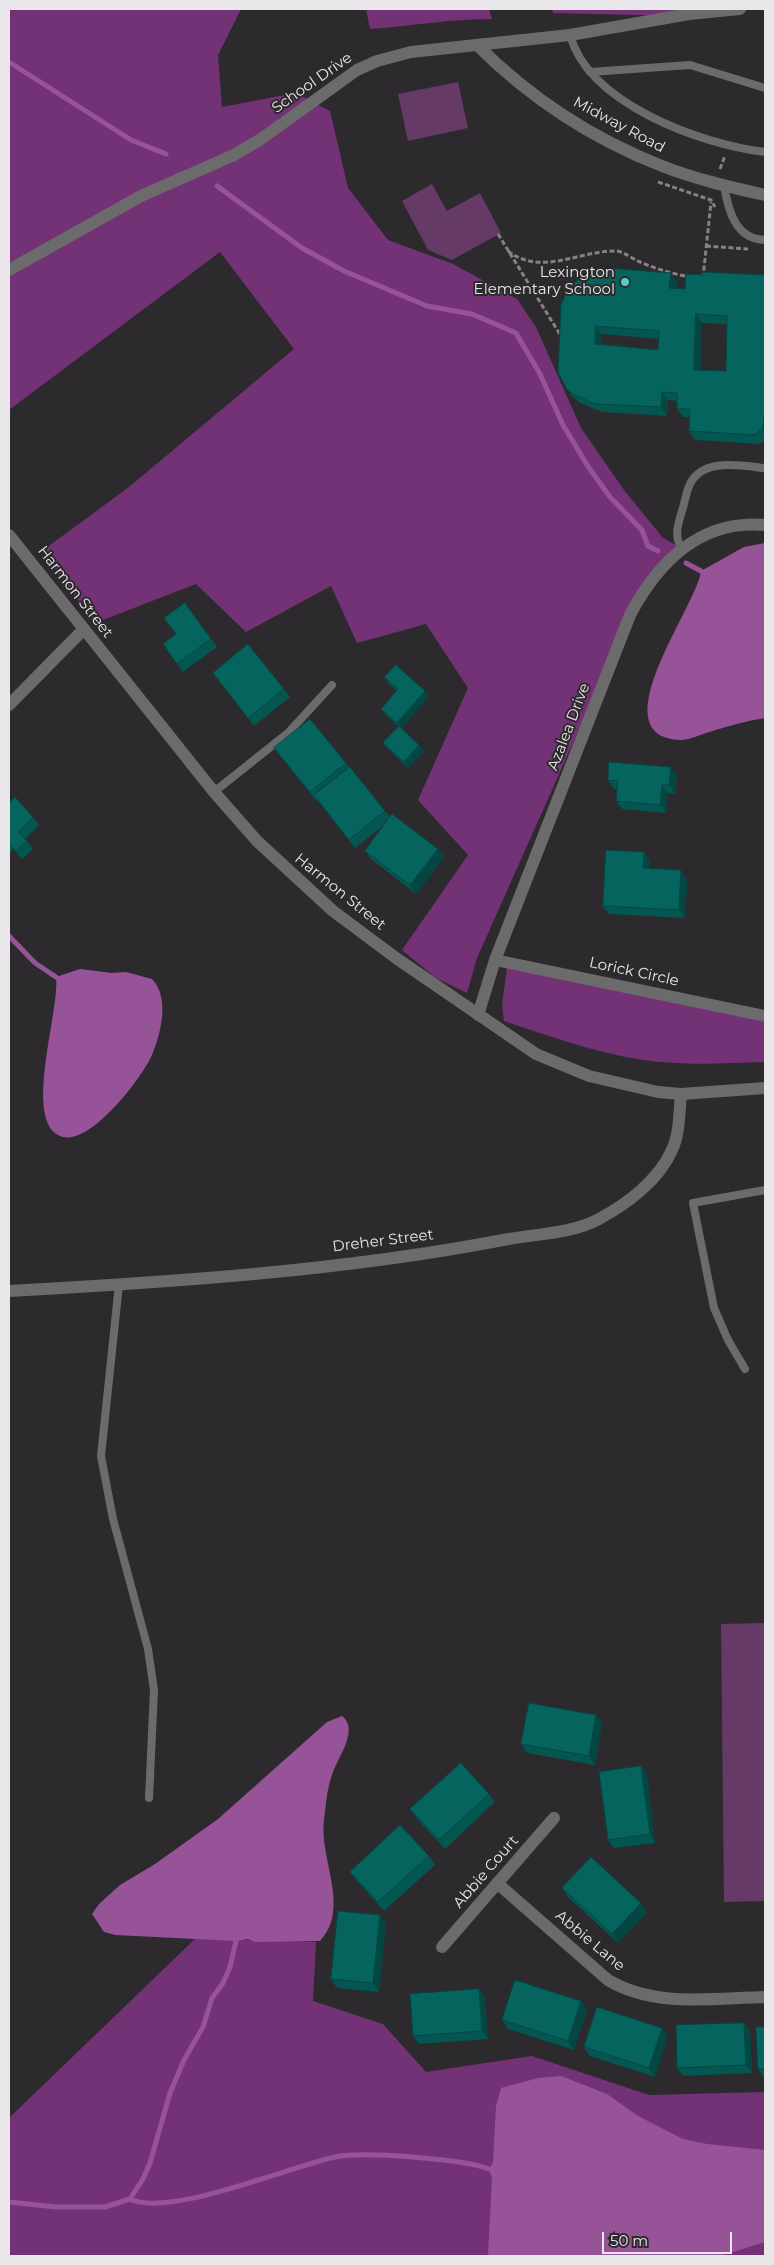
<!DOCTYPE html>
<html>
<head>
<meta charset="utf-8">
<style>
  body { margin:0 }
  #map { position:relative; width:774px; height:2265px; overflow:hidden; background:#2d2a2d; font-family:Montserrat,sans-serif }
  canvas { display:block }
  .frame { position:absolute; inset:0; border:10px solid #e9e7e9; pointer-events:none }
  .scale { position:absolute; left:602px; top:2232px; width:130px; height:22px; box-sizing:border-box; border:2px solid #e9e7e9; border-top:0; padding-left:6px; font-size:15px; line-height:18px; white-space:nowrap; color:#e9e7e9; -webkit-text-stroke:4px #2d2a2d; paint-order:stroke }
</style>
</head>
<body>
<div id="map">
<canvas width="774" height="2265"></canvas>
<div class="frame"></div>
<div class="scale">50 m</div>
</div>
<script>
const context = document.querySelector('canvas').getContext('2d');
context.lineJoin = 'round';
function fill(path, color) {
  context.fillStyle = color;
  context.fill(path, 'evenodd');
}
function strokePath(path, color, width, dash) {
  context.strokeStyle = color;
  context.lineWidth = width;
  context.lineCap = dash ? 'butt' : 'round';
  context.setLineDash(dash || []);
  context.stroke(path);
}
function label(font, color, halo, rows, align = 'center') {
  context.font = font + ' Montserrat,sans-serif';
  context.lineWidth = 4;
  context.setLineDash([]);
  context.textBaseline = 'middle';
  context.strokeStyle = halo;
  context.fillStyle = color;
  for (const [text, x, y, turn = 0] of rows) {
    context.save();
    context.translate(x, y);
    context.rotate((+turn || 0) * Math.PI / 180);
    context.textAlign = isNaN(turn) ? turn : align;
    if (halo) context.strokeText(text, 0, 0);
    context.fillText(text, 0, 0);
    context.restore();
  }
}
const green = new Path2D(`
  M 458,82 L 468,128 L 408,141 L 398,94 Z
  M 432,184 L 447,211 L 480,193 L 501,233 L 452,260 L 428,250 L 402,201 Z
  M 765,1623 L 765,1901 L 724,1902 L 721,1624 Z`);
const forest = new Path2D(`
  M 9,9 L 241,9 L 218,55 L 222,107 L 296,93 L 330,111 L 348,188 L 388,240 L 453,264 L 517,299 L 536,327 L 581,428 L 624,490 L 663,538 L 681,548 L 630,615 L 477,958 L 467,993 L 436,978 L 402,950 L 468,855 L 418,800 L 468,688 L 426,624 L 357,643 L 331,586 L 246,632 L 196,584 L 95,623 L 42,551 L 129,487 L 294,349 L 220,252 L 9,410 Z
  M 366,9 L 489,9 L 492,19 C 451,19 411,26 370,29 Z
  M 552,9 L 681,9 L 682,16 L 553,13 Z
  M 507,968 L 765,1020 L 765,1062 C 725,1063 684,1066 643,1060 C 596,1053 549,1036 504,1021 L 502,1005 Z
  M 196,1938 L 316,1942 L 313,2001 L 383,2024 L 426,2072 L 532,2056 L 649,2095 L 765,2092 L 765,2256 L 9,2256 L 9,2118 Z`);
const water = new Path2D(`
  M 765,543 L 765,718 C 746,721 728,726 709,732 C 700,735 689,740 680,740 C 598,736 698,604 701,571 L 744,547 Z
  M 80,969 L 112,973 L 126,972 L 152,979 C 170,998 161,1033 152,1055 C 142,1078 86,1152 58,1135 C 24,1116 60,1011 56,977 Z
  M 342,1716 C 360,1730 337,1758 332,1775 C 327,1788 326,1805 324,1820 C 319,1859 351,1908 320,1941 L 255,1942 L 248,1939 L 236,1941 L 115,1935 L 104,1932 L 92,1914 L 99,1904 L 120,1885 L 155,1864 L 218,1819 L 327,1722 Z
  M 561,2076 L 607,2094 L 638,2116 L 683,2139 L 707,2144 L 765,2150 L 765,2242 L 720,2256 L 488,2256 L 492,2178 L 489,2169 L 493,2163 L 496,2106 L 501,2088 L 538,2078 Z`);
const stream = new Path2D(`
  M 9,62 L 131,140 L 166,154
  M 217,186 L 302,248 L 344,271 L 427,306 L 472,314 L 516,333 L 540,374 L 563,425 L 589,468 L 610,497 L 642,530 L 648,546 L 658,551
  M 686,563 L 701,571
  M 9,936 L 35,963 L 56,977
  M 130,2199 C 169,2218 288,2167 335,2157 C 362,2151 463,2159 489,2169
  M 9,2202 L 56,2207 L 105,2207 L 130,2199 L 143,2179 L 150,2163 L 170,2093 L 184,2060 L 203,2027 L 212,1998 L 223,1983 L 230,1967 L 236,1941`);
const path = new Path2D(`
  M 720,169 L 725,156
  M 658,182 L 711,200 L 715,207
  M 498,234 L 561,336
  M 706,246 L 748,249
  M 508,251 C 542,277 579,250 617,251 C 624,252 628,256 634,259 C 649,267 673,274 690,277
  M 703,278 L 711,202`);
const service = new Path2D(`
  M 570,35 C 589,104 700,144 765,152
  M 590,72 L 690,65 L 765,88
  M 724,185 C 728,210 735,239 765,240
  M 681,548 C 674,535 678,524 682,511 C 685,502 686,492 690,484 C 703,457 742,466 765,468
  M 214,792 L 288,733 L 332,685
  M 119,1284 L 101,1456 L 113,1519 L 148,1649 L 154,1690 L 149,1798
  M 745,1369 L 728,1340 L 714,1308 L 693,1203 L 765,1190`);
const minor = new Path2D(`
  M 689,14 L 740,9
  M 477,45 C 529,97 593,139 662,166 C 695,179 730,187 765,195
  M 9,270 L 141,196 L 234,155 L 261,139 L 357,70 L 377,61 L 411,52 L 570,35 L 689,14 L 687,9
  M 9,705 L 84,629
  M 495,960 L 765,1016
  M 478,1015 L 495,960 L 630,615 C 658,562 701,519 765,525
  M 9,1291 C 172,1282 342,1271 503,1240 C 533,1234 572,1234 599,1219 C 627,1204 659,1180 672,1150 C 680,1133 679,1112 681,1094
  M 497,1883 L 608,1980 C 655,2008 712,1998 765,1997
  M 442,1947 L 554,1818`);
const tertiary = new Path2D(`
  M 9,535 L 214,792 L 257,841 L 333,911 L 396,958 L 536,1054 L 589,1076 L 658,1092 L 681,1094 L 765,1088`);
const wall = new Path2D(`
  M 703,275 L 765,275 L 765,440 L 760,444 L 695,440 L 689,431 L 690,417 L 683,417 L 677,409 L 677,401 L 668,400 L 667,416 L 602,412 L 580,403 L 572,396 L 566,388 L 561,305 L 677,282 L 676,289 L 685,289 ZM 702,323 L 727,324 L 726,371 L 700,370 ZM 602,334 L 659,339 L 658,350 L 601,344 Z
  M 185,603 L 217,647 L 183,672 L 163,644 L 176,634 Z
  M 213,673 L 284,689 L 290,697 L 254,726 Z
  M 384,677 L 425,691 L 429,697 L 401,728 L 419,745 L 424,751 L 408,768 L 387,748 L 383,743 L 399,727 L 385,714 L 381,709 L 397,691 L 388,683 Z
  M 274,748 L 346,763 L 390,817 L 438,849 L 444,857 L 416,894 L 371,859 L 365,851 L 383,826 L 355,848 L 317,800 L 316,801 Z
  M 677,776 L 675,794 L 668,793 L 666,813 L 622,809 L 616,801 L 617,789 L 614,789 L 608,780 Z
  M 9,803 L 33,817 L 39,825 L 25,839 L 33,849 L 22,859 L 13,849 L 9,854 Z
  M 650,861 L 649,868 L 687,879 L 685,918 L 609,914 L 603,906 Z
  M 596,1715 L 602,1723 L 595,1765 L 527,1753 L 521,1744 Z
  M 641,1766 L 647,1775 L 655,1843 L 614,1848 L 608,1840 Z
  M 489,1794 L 495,1802 L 445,1849 L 416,1818 L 410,1809 Z
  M 429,1856 L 435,1865 L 384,1911 L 356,1880 L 350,1872 Z
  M 562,1888 L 647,1912 L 618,1943 L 568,1897 Z
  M 386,1923 L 379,1992 L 337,1988 L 331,1979 Z
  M 479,1989 L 485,1997 L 488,2039 L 419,2044 L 413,2036 Z
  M 581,2001 L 587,2010 L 574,2050 L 508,2029 L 502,2020 Z
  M 744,2023 L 750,2031 L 752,2073 L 683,2076 L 677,2068 Z
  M 765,2027 L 765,2078 L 764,2078 L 758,2069 Z
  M 662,2028 L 668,2036 L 655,2077 L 590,2056 L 584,2047 Z`);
const shadedWall = new Path2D(`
  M 671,273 L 677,282 L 675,297 L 669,288 Z
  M 696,314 L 702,323 L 700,379 L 694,370 Z
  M 596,326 L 602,334 L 601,352 L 595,344 Z
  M 662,392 L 668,400 L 667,416 L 661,407 Z
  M 764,417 L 765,419 L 765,432 L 763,428 Z
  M 425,691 L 429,697 L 401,729 L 397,723 Z
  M 419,745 L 424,751 L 408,768 L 404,762 Z
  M 671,767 L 677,776 L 675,794 L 669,785 Z
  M 662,785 L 668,793 L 666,813 L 660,805 Z
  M 438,849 L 444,857 L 416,894 L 410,885 Z
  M 644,852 L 650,861 L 649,877 L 643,868 Z
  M 681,870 L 687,879 L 685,918 L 679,910 Z
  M 596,1715 L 602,1723 L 595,1765 L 589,1756 Z
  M 641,1766 L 647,1775 L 655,1843 L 650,1834 Z
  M 641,1903 L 647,1912 L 618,1943 L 612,1934 Z
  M 380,1915 L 386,1923 L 379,1992 L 373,1983 Z
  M 479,1989 L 485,1997 L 488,2039 L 482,2031 Z
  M 581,2001 L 587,2010 L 574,2050 L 568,2041 Z
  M 744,2023 L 750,2031 L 752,2073 L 746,2065 Z
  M 662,2028 L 668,2036 L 655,2077 L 649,2068 Z`);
const building = new Path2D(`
  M 607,268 L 671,273 L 669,288 L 685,289 L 686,274 L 703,275 L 703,272 L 765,275 L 765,417 L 764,417 L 763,428 L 754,435 L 689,431 L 690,409 L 677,409 L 677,393 L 662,392 L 661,407 L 596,404 L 574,395 L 566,388 L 558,372 L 561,305 L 568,288 L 586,273 ZM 696,314 L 727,316 L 726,371 L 694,370 ZM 596,326 L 659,331 L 658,350 L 595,344 Z
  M 185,603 L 211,639 L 177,664 L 163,644 L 176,634 L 164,618 Z
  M 248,644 L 284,689 L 248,718 L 213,673 Z
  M 396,665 L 425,691 L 397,723 L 381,709 L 398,689 L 384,677 Z
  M 310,719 L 346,763 L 310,792 L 274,748 Z
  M 399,726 L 419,745 L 404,762 L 383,743 Z
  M 609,762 L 671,767 L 669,785 L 662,785 L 660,805 L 616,801 L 618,781 L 608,780 Z
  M 350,767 L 385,811 L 349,840 L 314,795 Z
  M 15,797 L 33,817 L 18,832 L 27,841 L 16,851 L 9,843 L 9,803 Z
  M 392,814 L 438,849 L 410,885 L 365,851 Z
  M 606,850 L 644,852 L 643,868 L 681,870 L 679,910 L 603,906 Z
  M 529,1703 L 596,1715 L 589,1756 L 521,1744 Z
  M 461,1763 L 489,1794 L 439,1840 L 410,1809 Z
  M 641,1766 L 650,1834 L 608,1840 L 599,1772 Z
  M 400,1825 L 429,1856 L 378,1902 L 350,1872 Z
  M 591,1857 L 641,1903 L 612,1934 L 562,1888 Z
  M 338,1911 L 380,1915 L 373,1983 L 331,1979 Z
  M 515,1980 L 581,2001 L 568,2041 L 502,2020 Z
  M 479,1989 L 482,2031 L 413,2036 L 410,1994 Z
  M 597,2007 L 662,2028 L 649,2068 L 584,2047 Z
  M 744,2023 L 746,2065 L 677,2068 L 676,2025 Z
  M 756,2027 L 765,2027 L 765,2069 L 758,2069 Z`);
const markers = [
  [625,282,5,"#56cec4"]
];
const streetNames = [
  ["School Drive",312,83,-35],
  ["Midway Road",619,125,28],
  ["Harmon Street",75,592,52],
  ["Azalea Drive",569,727,-69],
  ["Harmon Street",340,892,39],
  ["Lorick Circle",634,972,12],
  ["Dreher Street",383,1241,-7],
  ["Abbie Court",486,1872,-49],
  ["Abbie Lane",590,1941,40]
];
const poiNames = [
  ["Lexington",615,273],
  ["Elementary School",615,290]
];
fill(green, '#653a66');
fill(forest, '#743276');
fill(water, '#975398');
strokePath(stream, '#975398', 5);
strokePath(path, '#848284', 3, [5, 2.5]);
strokePath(service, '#6c6b6c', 8);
strokePath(minor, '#6c6b6c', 12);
strokePath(tertiary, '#6c6b6c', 12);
fill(wall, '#045651');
fill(shadedWall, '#044642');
fill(building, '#05645e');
strokePath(building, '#044642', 1);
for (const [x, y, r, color] of markers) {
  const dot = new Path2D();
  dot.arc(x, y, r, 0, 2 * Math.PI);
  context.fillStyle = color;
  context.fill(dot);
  strokePath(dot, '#2d2a2d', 2);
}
label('15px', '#e9e7e9', '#2d2a2d', streetNames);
label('15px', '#e9e7e9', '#2d2a2d', poiNames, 'right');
</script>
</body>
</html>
